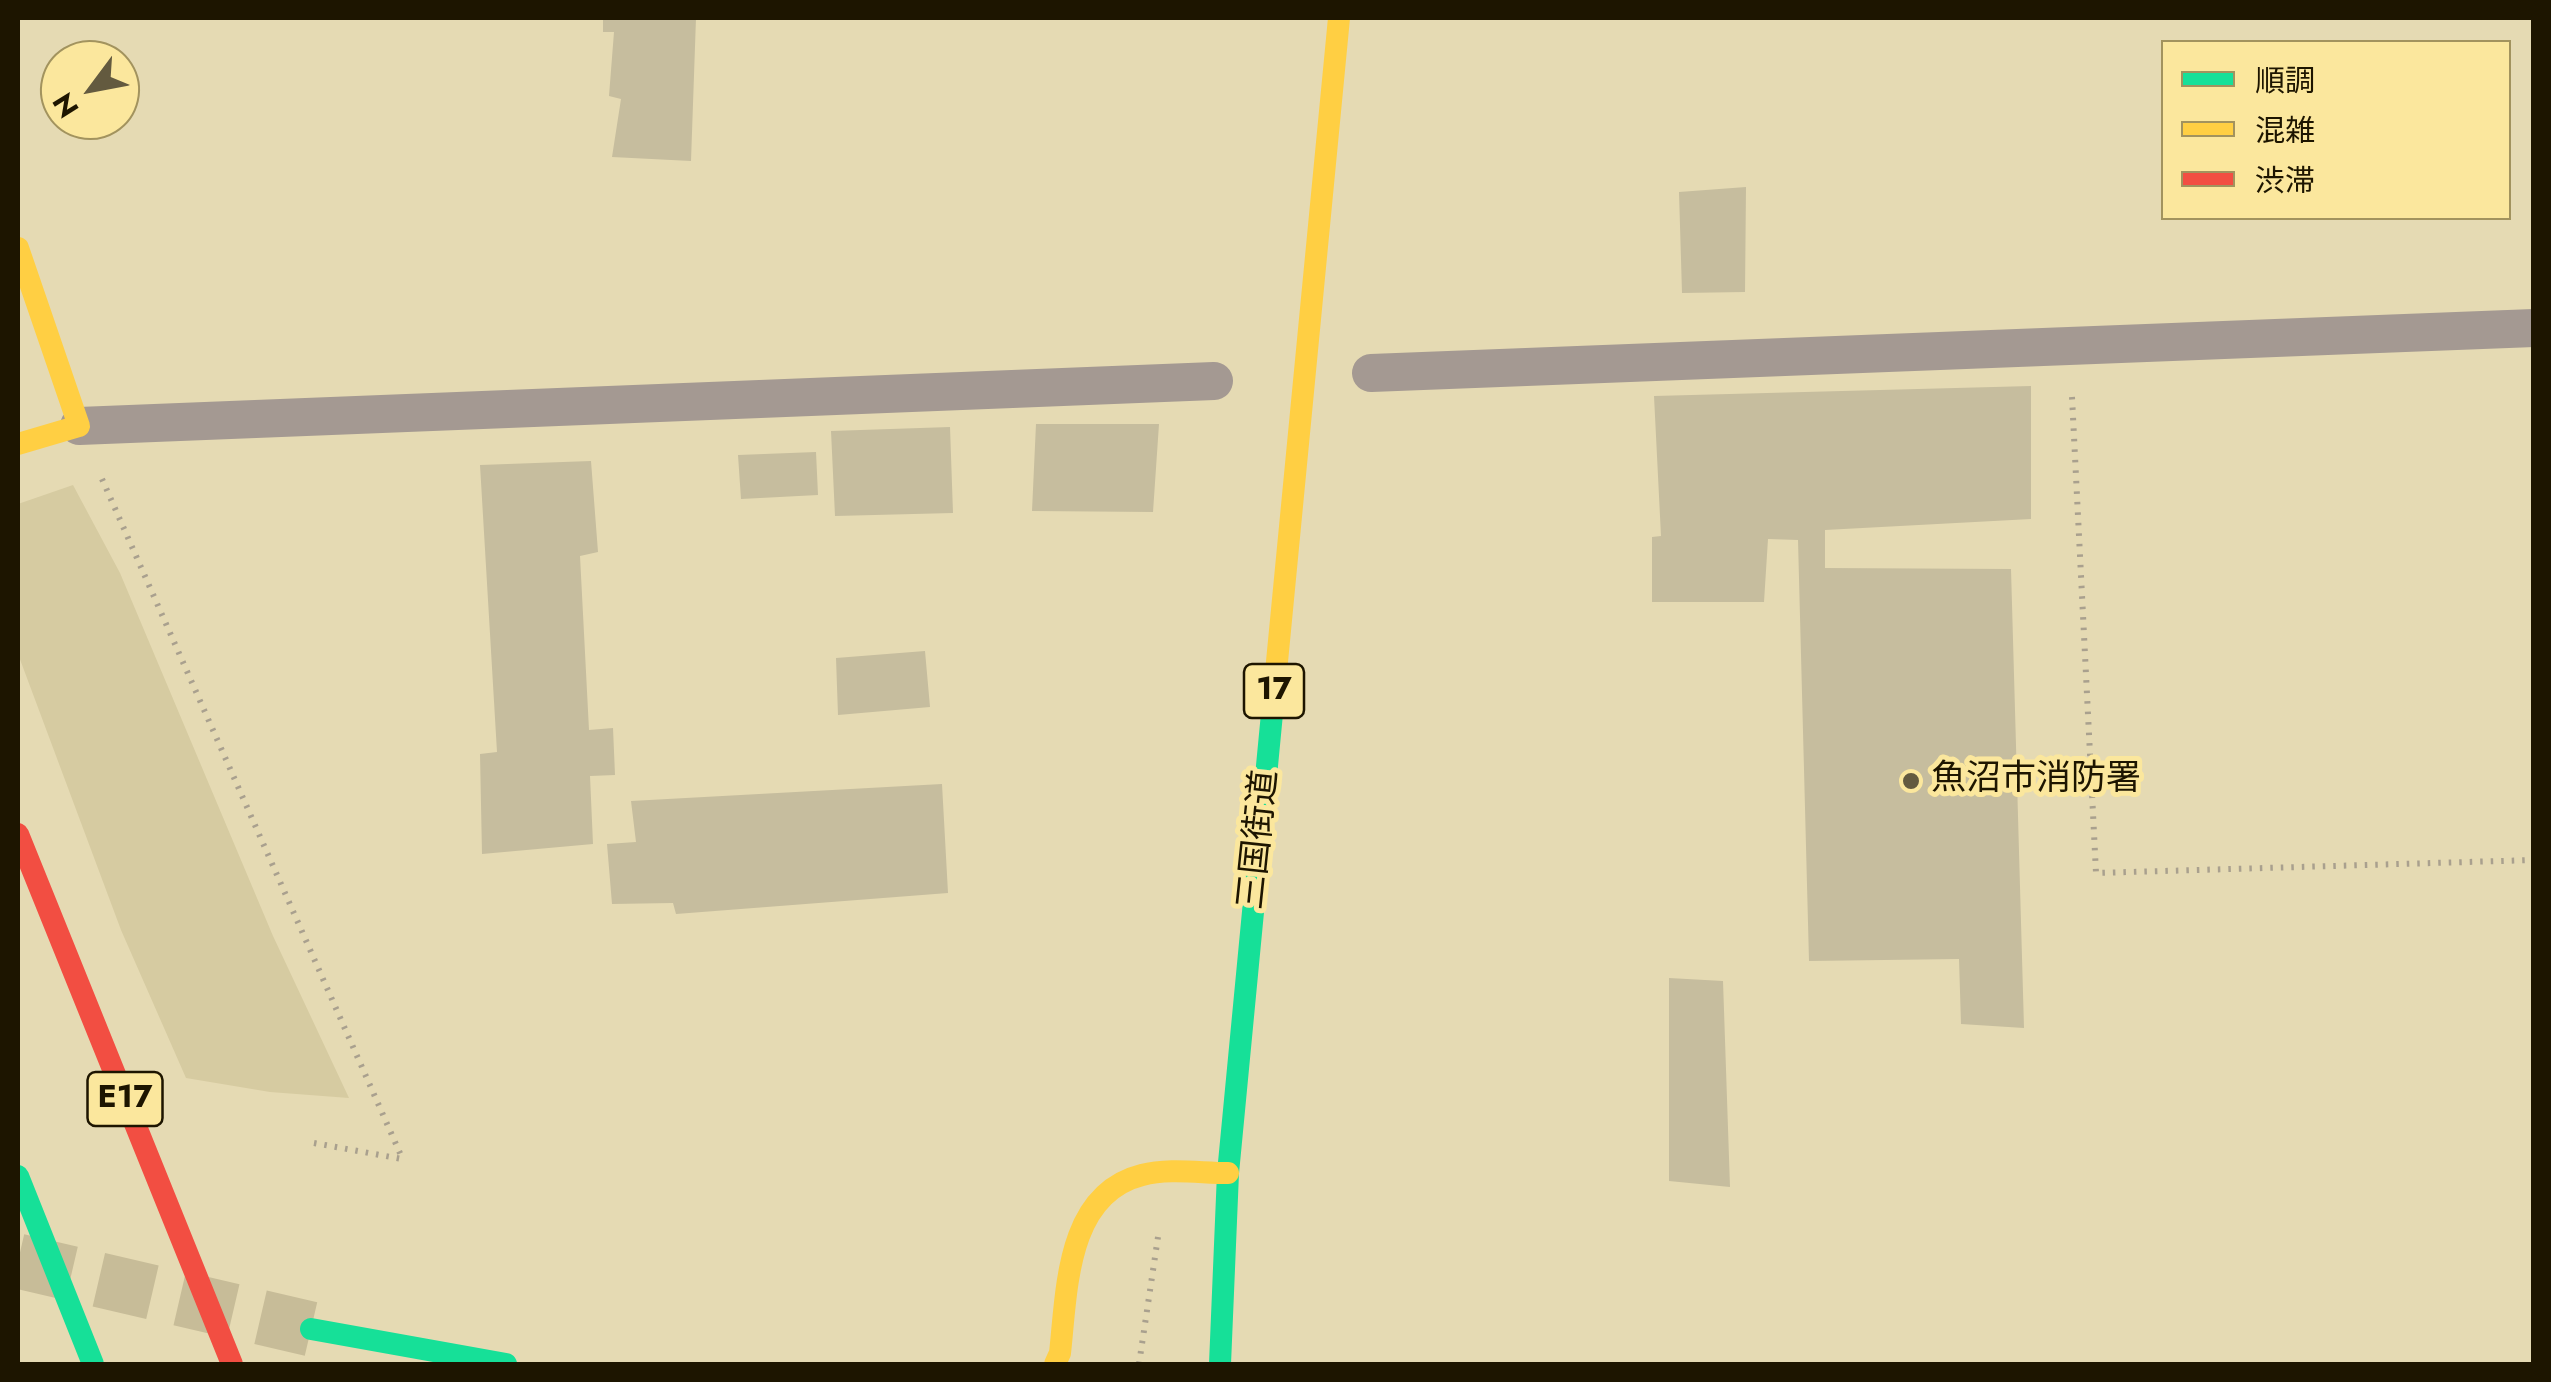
<!DOCTYPE html>
<html>
<head>
<meta charset="utf-8">
<style>
  body { margin:0 }
  #map { position:relative; width:2551px; height:1382px; overflow:hidden; background:#e5dab3; font-family:Jost,"Noto Sans JP",sans-serif }
  canvas { display:block }
  .frame { position:absolute; inset:0; border:20px solid #1d1500; pointer-events:none }
  .legend { position:absolute; left:2161px; top:40px; width:350px; height:180px; box-sizing:border-box; background:#fbe79d; border:2px solid #a2935e; margin:0; padding:12px 18px; list-style:none; font-size:30px; color:#1d1500 }
  .legend li { display:flex; align-items:center; gap:20px; height:50px }
  .legend b { width:50px; border:2px solid #a2935e }
  .north { position:absolute; left:40px; top:40px; width:100px; height:100px; box-sizing:border-box; background:#fbe79d; border:2px solid #a2935e; border-radius:50%; rotate:238deg; font-size:28px; font-weight:700; line-height:40px; text-align:center; color:#1d1500 }
  .north::after { content:''; display:block; margin:auto; width:35px; height:45px; background:#635a3f; clip-path:polygon(50% 0,100% 100%,50% 72%,0 100%) }
</style>
</head>
<body>
<div id="map">
<canvas width="2551" height="1382"></canvas>
<div class="frame"></div>
<ul class="legend">
<li><b style="height:12px;background:#16e098"></b>順調</li>
<li><b style="height:12px;background:#ffcf43"></b>混雑</li>
<li><b style="height:12px;background:#f24e42"></b>渋滞</li>
</ul>
<div class="north">N</div>
</div>
<script>
const context = document.querySelector('canvas').getContext('2d');
context.lineJoin = 'round';
function fill(path, color) {
  context.fillStyle = color;
  context.fill(path, 'evenodd');
}
function strokePath(path, color, width, dash) {
  context.strokeStyle = color;
  context.lineWidth = width;
  context.lineCap = dash ? 'butt' : 'round';
  context.setLineDash(dash || []);
  context.stroke(path);
}
function label(font, color, halo, rows, align = 'center') {
  context.font = font + ' Jost,"Noto Sans JP",sans-serif';
  context.lineWidth = 10;
  context.setLineDash([]);
  context.textBaseline = 'middle';
  context.strokeStyle = halo;
  context.fillStyle = color;
  for (const [text, x, y, turn = 0] of rows) {
    context.save();
    context.translate(x, y);
    context.rotate((+turn || 0) * Math.PI / 180);
    context.textAlign = isNaN(turn) ? turn : align;
    if (halo) context.strokeText(text, 0, 0);
    context.fillText(text, 0, 0);
    context.restore();
  }
}
const green = new Path2D(`
  M 73,485 L 120,573 L 273,936 L 349,1098 L 270,1092 L 186,1078 L 121,930 L 18,654 L 18,504 Z`);
const building = new Path2D(`
  M 603,18 L 696,18 L 691,161 L 612,157 L 621,99 L 609,96 L 614,32 L 603,32 Z
  M 1746,187 L 1745,292 L 1682,293 L 1679,192 Z
  M 2031,386 L 2031,519 L 1825,530 L 1825,568 L 2011,569 L 2024,1028 L 1961,1024 L 1959,959 L 1809,961 L 1798,540 L 1768,539 L 1764,602 L 1652,602 L 1652,537 L 1661,536 L 1654,396 Z
  M 1036,424 L 1159,424 L 1153,512 L 1032,511 Z
  M 950,427 L 953,513 L 835,516 L 831,431 Z
  M 816,452 L 818,495 L 741,499 L 738,455 Z
  M 591,461 L 598,552 L 580,556 L 589,730 L 613,728 L 615,775 L 590,776 L 593,844 L 482,854 L 480,754 L 497,752 L 480,465 Z
  M 925,651 L 930,707 L 838,715 L 836,658 Z
  M 942,784 L 948,893 L 676,914 L 673,903 L 612,904 L 607,844 L 636,842 L 631,801 Z
  M 1669,978 L 1723,981 L 1730,1187 L 1669,1181 Z`);
const secondaryTunnel = new Path2D(`
  M 18,1261 L 311,1329`);
const path = new Path2D(`
  M 2072,397 L 2096,873 L 2534,860
  M 102,479 L 403,1160
  M 314,1143 L 402,1159
  M 1139,1364 L 1158,1237`);
const lane = new Path2D(`
  M 1371,373 L 2534,328
  M 79,426 L 1214,381`);
const fast = new Path2D(`
  M 18,1176 L 93,1364
  M 311,1329 L 506,1364
  M 1220,1364 L 1228,1173 L 1273,703`);
const slow = new Path2D(`
  M 18,248 L 79,426 L 18,444
  M 1273,703 L 1339,18
  M 1055,1364 L 1060,1353 C 1067,1290 1066,1194 1142,1175 C 1169,1168 1200,1173 1228,1173`);
const jam = new Path2D(`
  M 18,834 L 232,1364`);
const markers = [
  [1911,781,10,"#635a3f"]
];
const shields = [
  [1274,691,60],
  [125,1099,75]
];
const shieldNames = [
  ["17",1274,691],
  ["E17",125,1099]
];
const poiNames = [
  ["魚沼市消防署",1931,781]
];
const streetNames = [
  ["三国街道",1260,840,-84]
];
fill(green, '#d6cba1');
fill(building, '#c6bd9e');
strokePath(secondaryTunnel, '#c7bc98', 55, [55, 28]);
strokePath(path, '#a9a08e', 6, [2.5, 8]);
strokePath(lane, '#a49992', 38);
strokePath(fast, '#16e098', 22);
strokePath(slow, '#ffcf43', 22);
strokePath(jam, '#f24e42', 22);
for (const [x, y, r, color] of markers) {
  const dot = new Path2D();
  dot.arc(x, y, r, 0, 2 * Math.PI);
  context.fillStyle = color;
  context.fill(dot);
  strokePath(dot, '#fbe79d', 4);
}
for (const [x, y, w] of shields) {
  const box = new Path2D();
  box.roundRect(x - w / 2, y - 27, w, 54, 8);
  context.fillStyle = '#fbe79d';
  context.fill(box);
  strokePath(box, '#1d1500', 2.5);
}
label('bold 32px', '#1d1500', null, shieldNames);
label('35px', '#1d1500', '#fbe79d', poiNames, 'left');
label('35px', '#1d1500', '#fbe79d', streetNames);
</script>
</body>
</html>
